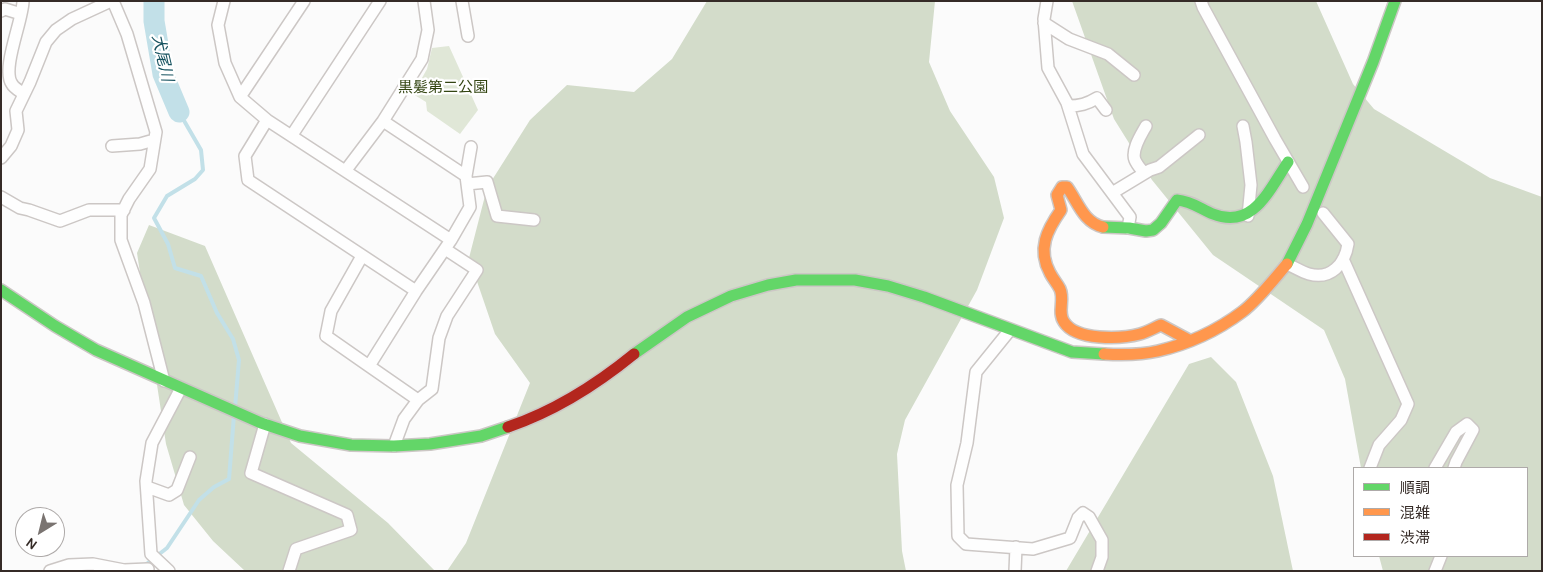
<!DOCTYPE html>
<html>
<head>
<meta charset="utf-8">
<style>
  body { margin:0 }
  #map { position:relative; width:1543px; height:572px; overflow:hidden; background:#fbfbfb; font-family:Karla,"Noto Sans JP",sans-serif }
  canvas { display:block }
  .frame { position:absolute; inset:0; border:2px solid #352b27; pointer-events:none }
  .legend { position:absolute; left:1353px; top:467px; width:175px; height:90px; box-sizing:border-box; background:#fff; border:1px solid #aeaaa9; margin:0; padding:6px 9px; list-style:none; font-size:15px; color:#352b27 }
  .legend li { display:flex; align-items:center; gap:10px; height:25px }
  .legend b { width:25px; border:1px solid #aeaaa9 }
  .north { position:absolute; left:15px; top:507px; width:50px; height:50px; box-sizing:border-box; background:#fff; border:1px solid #aeaaa9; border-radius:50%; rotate:216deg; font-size:14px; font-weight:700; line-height:20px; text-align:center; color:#352b27 }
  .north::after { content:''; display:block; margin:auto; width:18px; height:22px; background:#7a7471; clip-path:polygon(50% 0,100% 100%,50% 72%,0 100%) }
</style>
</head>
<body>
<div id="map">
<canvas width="1543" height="572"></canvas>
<div class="frame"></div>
<ul class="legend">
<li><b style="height:6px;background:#63d668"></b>順調</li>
<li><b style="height:6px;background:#ff974d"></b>混雑</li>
<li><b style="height:6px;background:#b3261e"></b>渋滞</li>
</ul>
<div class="north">N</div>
</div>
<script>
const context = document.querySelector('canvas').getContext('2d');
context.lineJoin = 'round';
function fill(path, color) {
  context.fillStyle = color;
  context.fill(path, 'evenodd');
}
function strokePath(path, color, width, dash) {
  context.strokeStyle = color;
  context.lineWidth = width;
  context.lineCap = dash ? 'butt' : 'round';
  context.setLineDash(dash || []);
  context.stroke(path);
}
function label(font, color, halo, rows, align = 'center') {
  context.font = font + ' Karla,"Noto Sans JP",sans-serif';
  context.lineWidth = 4.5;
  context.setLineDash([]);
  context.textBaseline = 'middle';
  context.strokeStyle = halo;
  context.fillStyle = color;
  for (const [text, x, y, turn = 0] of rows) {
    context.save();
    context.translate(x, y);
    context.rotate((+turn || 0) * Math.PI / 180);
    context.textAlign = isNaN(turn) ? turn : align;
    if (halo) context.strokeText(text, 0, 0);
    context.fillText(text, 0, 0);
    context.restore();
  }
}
const green = new Path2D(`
  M 449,46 L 478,110 L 460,134 L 427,111 L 426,102 L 413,94 L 427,69 L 432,48 Z`);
const forest = new Path2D(`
  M 707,1 L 935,1 L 929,62 L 950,111 L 994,177 L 1004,218 L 977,290 L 905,420 L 897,454 L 902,551 L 906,571 L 447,571 L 466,543 L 530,383 L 495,334 L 469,258 L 487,188 L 530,120 L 567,85 L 634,92 L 672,59 Z
  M 1072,1 L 1316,1 L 1353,84 L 1374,109 L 1490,178 L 1542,197 L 1542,571 L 1383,571 L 1379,556 L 1527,556 L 1527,468 L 1361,468 L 1345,379 L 1324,330 L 1213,255 L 1152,180 L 1114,119 Z
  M 149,225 L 205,246 L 291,443 L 388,523 L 435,571 L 245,571 L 213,541 L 184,505 L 166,444 L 137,253 Z
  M 1211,357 L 1236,382 L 1273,476 L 1293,571 L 1066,571 L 1189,364 Z`);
const stream = new Path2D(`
  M 179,112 L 201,150 L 203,170 L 195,179 L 167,196 L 154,218 L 168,244 L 175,268 L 201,276 L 217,313 L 233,339 L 239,360 L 235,408
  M 144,566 L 167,548 L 199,500 L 214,487 L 229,479 L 234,415`);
const river = new Path2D(`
  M 154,1 L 154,21 L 163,74 L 179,112`);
const street = new Path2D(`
  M 23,1 C 23,20 1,69 12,84 C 14,88 20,91 24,94
  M 113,1 L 127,34 L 156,132 L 150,169 L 129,199 L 121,215 L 121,240 L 144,303 L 164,381
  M 224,1 L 218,25 L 225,63 L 240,97 L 267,120 L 451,240
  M 462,1 L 468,36
  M 1047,1 L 1044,19 L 1048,68 L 1067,103 L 1083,154 L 1130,217 L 1128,228
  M 1201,1 L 1203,7 L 1275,139 L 1303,187
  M 1,11 L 5,9 L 21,14
  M 1044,23 L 1069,39 L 1108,54 L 1134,75
  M 240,97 L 304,1
  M 1068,106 C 1080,106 1087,104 1097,98 L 1106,110
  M 267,120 L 245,156 L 248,180 L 416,291
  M 1243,126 L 1246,142 L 1251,185 L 1248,216
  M 292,135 L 380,1
  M 112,146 L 140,144 L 154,140
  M 1,158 L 11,146 L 18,130 L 16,111 L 30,82 L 46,42 L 56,30 L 72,19 L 111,1
  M 346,170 L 383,121 L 422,59 L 428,30 L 424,1
  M 1144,173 C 1141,169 1137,165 1135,160 C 1131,150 1141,135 1146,126
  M 466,176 L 471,147
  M 467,184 L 487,182 L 497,216 L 534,220
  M 1112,193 L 1150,170 L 1159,167 L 1199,135
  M 1,197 L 20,208 L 29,210 L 60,221 L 89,210 L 124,210
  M 362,256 L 331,311 L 326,336 L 369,366 L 416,291 L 451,240 L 470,207 L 466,176 L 383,121
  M 1343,259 L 1408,404 L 1401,420 L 1379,445 L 1370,468
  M 1287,264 C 1294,267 1302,272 1309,274 C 1331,280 1345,264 1348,244 L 1323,213
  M 1010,330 L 976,372 L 967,443 L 957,485 L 958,536 L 966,544 L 1033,549 L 1070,538 L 1078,518 L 1083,513 L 1089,517 L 1102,540 L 1102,557 L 1097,571
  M 369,366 L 418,400
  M 265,424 L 251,473 L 347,515 L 351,530 L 296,549 L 289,571
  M 394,446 L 404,419 L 418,400 L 432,389 L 439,338 L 447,316 L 477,270 L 445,249
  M 1435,468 L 1456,432 L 1467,424 L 1473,430 L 1456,462 L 1454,468
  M 147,487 L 169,495 L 177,490 L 190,457
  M 50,571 L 69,565 L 93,564 L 124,570 L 148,569
  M 169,571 L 151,554 L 146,481 L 152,443 L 181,388
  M 1015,571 L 1016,547
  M 1435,571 L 1441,556`);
const fast = new Path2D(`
  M 1103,227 L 1129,228 L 1146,231 L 1153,230 L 1161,223 L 1177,200 C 1191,201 1201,209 1213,214 C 1253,230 1269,190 1288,162
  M 1287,264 L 1307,224 L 1373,62 L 1395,1
  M 1,290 L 55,326 L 96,350 L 261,423 L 300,436 L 351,445 L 394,446 L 430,444 L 481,436 L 508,427
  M 634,354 L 687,317 L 731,296 L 768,285 L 796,280 L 855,280 L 888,286 L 924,297 L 1072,352 L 1104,354`);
const slow = new Path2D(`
  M 1103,227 C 1083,222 1078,202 1067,187 L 1062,187 L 1057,195 L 1061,210 C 1047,230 1037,249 1050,273 C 1053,279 1057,283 1060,289 C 1065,300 1057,312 1064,322 C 1076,341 1121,339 1140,334 C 1147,332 1154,328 1161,325 L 1189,340
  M 1104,354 C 1122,355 1141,355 1158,351 C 1188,344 1218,330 1242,312 C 1258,300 1274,279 1287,264`);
const jam = new Path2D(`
  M 508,427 C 555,411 596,385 634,354`);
const parkNames = [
  ["黒髪第二公園",443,88]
];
const waterNames = [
  ["犬尾川",162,58,77]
];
fill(green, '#e0e7d7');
fill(forest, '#d3dcca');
strokePath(stream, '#c2e0e8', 4);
strokePath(river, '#c2e0e8', 21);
strokePath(street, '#ccc7c5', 14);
strokePath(fast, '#ccc7c5', 14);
strokePath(slow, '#ccc7c5', 14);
strokePath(jam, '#ccc7c5', 14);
strokePath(street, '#fefefe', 11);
strokePath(fast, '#63d668', 11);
strokePath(slow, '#ff974d', 11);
strokePath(jam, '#b3261e', 11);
label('15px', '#334512', '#fff', parkNames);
label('italic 16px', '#175360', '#fff', waterNames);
</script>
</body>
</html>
